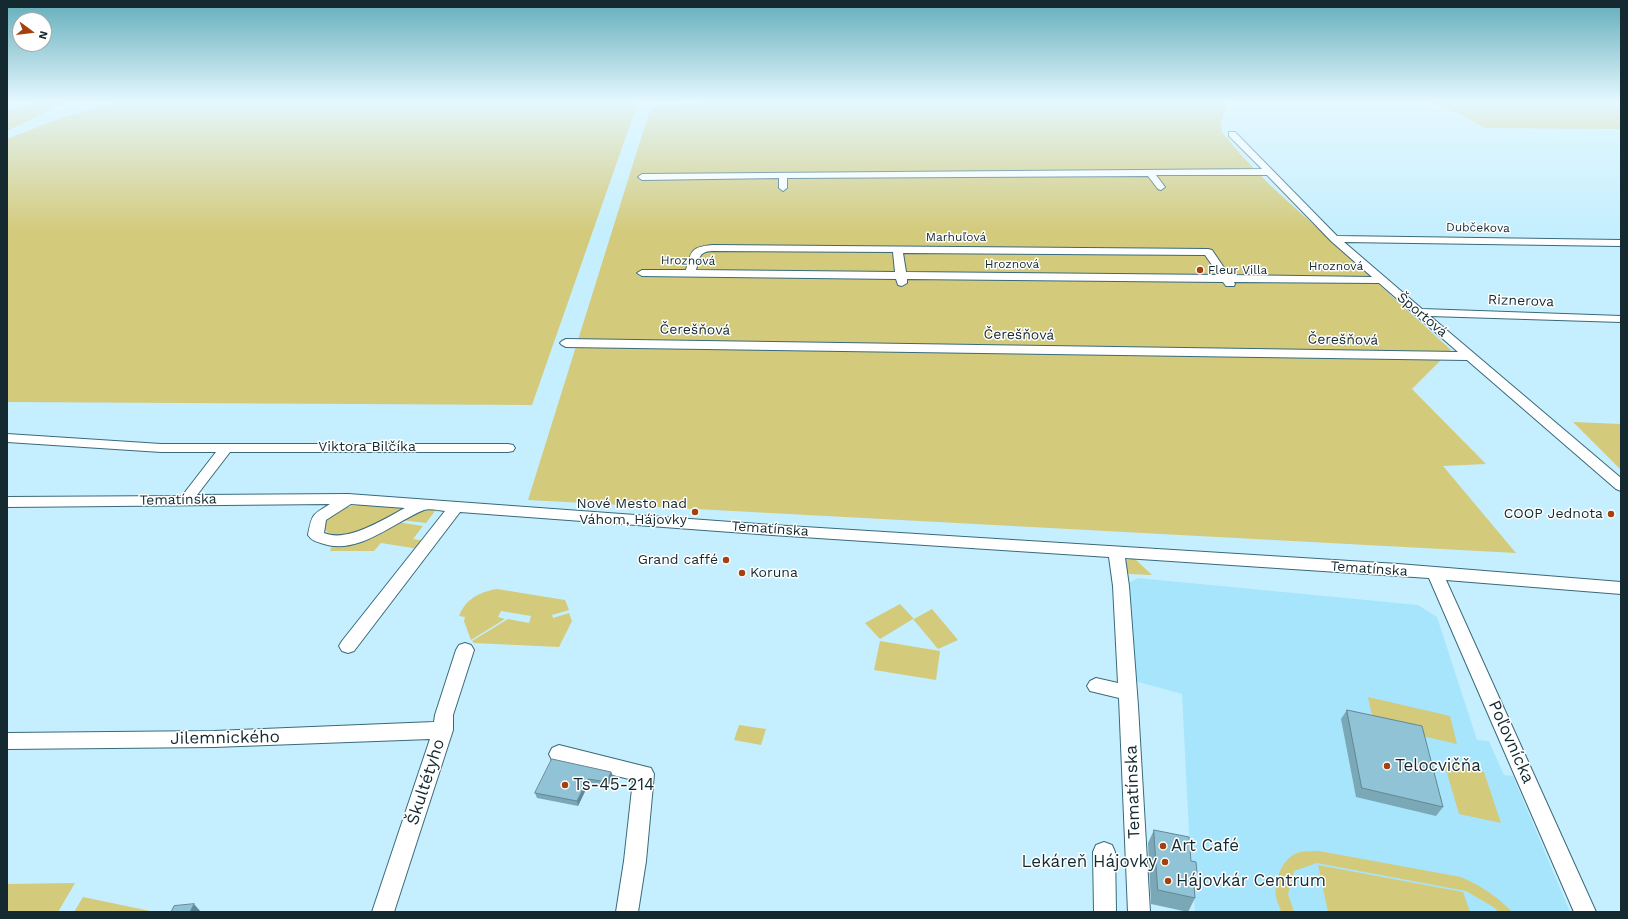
<!DOCTYPE html>
<html>
<head>
<meta charset="utf-8">
<style>
  body { margin:0 }
  #map { position:relative; width:1628px; height:919px; overflow:hidden; background:#c5effe; font-family:"Work Sans",sans-serif }
  canvas { display:block }
  .frame { position:absolute; inset:0; border:8px solid #142930; pointer-events:none }
  .north { position:absolute; left:12px; top:12px; width:40px; height:40px; box-sizing:border-box; background:#fff; border:1px solid #a1a9ac; border-radius:50%; rotate:105deg; font-size:11px; font-weight:700; line-height:16px; text-align:center; color:#142930 }
  .north::after { content:''; display:block; margin:auto; width:14px; height:18px; background:#a5410f; clip-path:polygon(50% 0,100% 100%,50% 72%,0 100%) }
</style>
</head>
<body>
<div id="map">
<canvas width="1628" height="919"></canvas>
<div class="frame"></div>
<div class="north">N</div>
</div>
<script>
const context = document.querySelector('canvas').getContext('2d');
context.lineJoin = 'round';
function fill(path, color) {
  context.fillStyle = color;
  context.fill(path, 'evenodd');
}
function strokePath(path, color, width, dash) {
  context.strokeStyle = color;
  context.lineWidth = width;
  context.lineCap = dash ? 'butt' : 'round';
  context.setLineDash(dash || []);
  context.stroke(path);
}
function label(font, color, halo, rows, align = 'center') {
  context.font = font + ' "Work Sans",sans-serif';
  context.lineWidth = 3;
  context.setLineDash([]);
  context.textBaseline = 'middle';
  context.strokeStyle = halo;
  context.fillStyle = color;
  for (const [text, x, y, turn = 0] of rows) {
    context.save();
    context.translate(x, y);
    context.rotate((+turn || 0) * Math.PI / 180);
    context.textAlign = isNaN(turn) ? turn : align;
    if (halo) context.strokeText(text, 0, 0);
    context.fillText(text, 0, 0);
    context.restore();
  }
}
const built = new Path2D(`
  M 1138,578 L 1418,605 L 1437,617 L 1477,740 L 1489,741 L 1504,775 L 1513,776 L 1570,912 L 1195,912 L 1189,832 L 1182,694 L 1135,681 L 1125,585 Z`);
const green = new Path2D(`
  M 38,102 L 66,102 L 7,131 L 7,111 Z
  M 116,102 L 638,102 L 532,405 L 7,402 L 7,139 L 58,119 Z
  M 720,102 L 1227,102 L 1221,122 L 1222,132 L 1242,156 L 1271,186 L 1451,350 L 1412,389 L 1486,464 L 1443,466 L 1516,553 L 528,500 L 647,119 L 651,109 L 660,105 Z
  M 1429,102 L 1621,102 L 1621,129 L 1485,128 L 1462,115 Z
  M 1573,422 L 1621,424 L 1621,470 Z
  M 375,504 L 400,505 L 403,510 L 378,524 L 350,536 L 330,535 L 324,528 C 325,526 326,521 327,519 C 337,505 360,505 375,504 Z
  M 437,509 L 446,511 L 445,512 L 435,511 L 426,523 L 401,520 L 423,511 Z
  M 397,522 L 423,526 L 413,539 L 426,541 L 419,549 L 381,543 L 374,551 L 330,551 L 332,546 L 345,544 Z
  M 1130,559 L 1135,559 L 1152,575 L 1129,574 L 1125,570 L 1125,561 Z
  M 497,589 L 565,600 L 569,610 L 552,615 L 553,618 L 569,613 L 572,621 L 559,647 L 474,643 L 472,641 L 508,619 L 529,623 L 531,616 L 501,611 L 498,617 L 505,619 L 471,640 L 464,621 L 465,617 L 459,616 C 466,599 479,592 497,589 Z
  M 900,604 L 914,619 L 932,609 L 958,640 L 938,649 L 913,619 L 880,639 L 865,623 Z
  M 880,641 L 940,651 L 936,680 L 874,670 Z
  M 1368,697 L 1450,716 L 1457,744 L 1374,725 Z
  M 739,725 L 766,729 L 761,745 L 734,740 Z
  M 1444,763 L 1484,772 L 1501,823 L 1459,814 Z
  M 1319,851 L 1461,877 C 1481,886 1497,896 1512,912 L 1498,912 L 1495,908 L 1466,891 L 1317,863 L 1294,871 L 1288,894 L 1294,912 L 1281,912 C 1280,907 1277,902 1276,897 C 1274,880 1282,857 1300,852 C 1306,851 1313,851 1319,851 Z
  M 1318,865 L 1463,892 L 1470,912 L 1328,912 Z
  M 75,883 L 58,912 L 7,912 L 7,884 Z
  M 83,897 L 155,912 L 74,912 Z`);
const minor = new Path2D(`
  M 1229,132 L 1235,132 L 1337,236 L 1621,240 L 1621,246 L 1344,242 L 1422,309 L 1621,316 L 1621,322 L 1430,316 L 1621,478 L 1621,491 L 1616,489 L 1467,360 L 566,347 L 562,345 L 560,343 L 562,341 L 566,339 L 1458,352 L 1379,283 L 1234,282 L 1235,284 L 1234,286 L 1226,286 L 1223,282 L 907,279 L 907,283 L 902,286 L 898,285 L 896,279 L 642,276 L 637,273 L 642,270 L 686,270 C 691,251 691,247 712,245 L 1208,249 L 1212,250 L 1229,275 L 1372,277 L 1331,241 L 1267,175 L 1156,175 L 1165,187 L 1161,190 L 1158,189 L 1148,176 L 787,178 L 787,188 L 783,191 L 779,188 L 779,178 L 642,180 L 638,177 L 642,174 L 1262,169 L 1229,136 ZM 712,251 L 893,252 L 895,272 L 696,270 C 700,258 698,252 712,251 ZM 903,253 L 1205,255 L 1219,275 L 906,272 Z
  M 7,434 L 161,444 L 508,444 L 513,445 L 515,448 L 513,451 L 508,452 L 230,452 L 197,495 L 348,494 L 772,525 L 1398,564 L 1621,582 L 1621,594 L 1446,580 L 1596,912 L 1574,912 L 1429,578 L 1125,558 L 1129,586 L 1138,706 L 1150,912 L 1128,912 L 1119,698 L 1090,691 L 1087,686 L 1090,681 L 1096,678 L 1118,683 L 1113,586 L 1109,557 L 772,535 L 460,512 L 354,651 L 348,653 L 342,651 L 339,646 L 342,641 L 445,511 C 439,510 429,508 424,510 C 394,522 359,555 324,544 C 317,542 312,541 308,535 C 312,514 312,515 330,504 L 7,507 L 7,497 L 182,496 L 216,452 L 161,452 L 7,442 ZM 351,504 L 405,508 C 384,519 347,543 324,533 L 326,520 Z
  M 465,643 L 471,645 L 474,650 L 453,715 L 453,730 L 394,912 L 372,912 L 430,739 L 214,747 L 7,749 L 7,733 L 214,731 L 434,722 L 435,715 L 456,650 L 459,645 Z
  M 559,745 L 651,768 L 654,774 L 646,861 L 638,912 L 616,912 L 624,861 L 633,780 L 552,760 L 549,754 L 552,748 Z
  M 1104,842 L 1112,845 L 1115,852 L 1116,912 L 1094,912 L 1093,852 L 1096,845 Z`);
const wall = new Path2D(`
  M 1347,710 L 1443,807 L 1436,816 L 1356,797 L 1341,719 Z
  M 611,772 L 613,776 L 608,787 L 589,783 L 578,806 L 537,798 L 535,793 Z
  M 1154,830 L 1191,861 L 1197,873 L 1193,879 L 1195,898 L 1188,912 L 1151,904 L 1148,843 Z`);
const shadedWall = new Path2D(`
  M 611,772 L 613,776 L 608,787 L 607,782 Z
  M 588,779 L 589,783 L 578,806 L 577,801 Z
  M 194,904 L 201,912 L 190,912 Z`);
const building = new Path2D(`
  M 1347,710 L 1422,726 L 1443,807 L 1362,788 Z
  M 552,759 L 611,772 L 607,782 L 588,779 L 577,801 L 535,793 Z
  M 1154,830 L 1189,837 L 1191,861 L 1196,862 L 1197,873 L 1193,873 L 1195,898 L 1158,890 Z
  M 194,904 L 190,912 L 171,912 L 174,906 Z`);
const markers = [
  [1200,270,4,"#a5410f"],
  [695,512,4,"#a5410f"],
  [1611,514,4,"#a5410f"],
  [726,560,4,"#a5410f"],
  [742,573,4,"#a5410f"],
  [1387,766,4,"#a5410f"],
  [565,785,4,"#a5410f"],
  [1163,846,4,"#a5410f"],
  [1165,862,4,"#a5410f"],
  [1168,881,4,"#a5410f"]
];
const farStreetnames = [
  ["Dubčekova",1478,228,1],
  ["Marhuľová",956,237],
  ["Hroznová",688,261,1],
  ["Hroznová",1012,264],
  ["Hroznová",1336,266]
];
const farPoinames = [
  ["Fleur Villa",1208,270]
];
const streetNames = [
  ["Riznerova",1521,301,2],
  ["Športová",1422,315,40],
  ["Čerešňová",695,330,1],
  ["Čerešňová",1019,335,1],
  ["Čerešňová",1343,340,1],
  ["Viktora Bilčíka",367,447],
  ["Tematínska",178,500,-1],
  ["Tematínska",770,529,4],
  ["Tematínska",1369,569,4]
];
const poiNames = [
  ["Nové Mesto nad",687,504],
  ["Váhom, Hájovky",687,520],
  ["COOP Jednota",1603,514],
  ["Grand caffé",718,560],
  ["Koruna",750,573,"left"]
];
const nearStreetnames = [
  ["Jilemnického",225,738,-1],
  ["Poľovnícka",1511,742,66],
  ["Škultétyho",426,782,-72],
  ["Tematínska",1133,792,-92]
];
const nearPoinames = [
  ["Telocvičňa",1395,766],
  ["Ts-45-214",573,785],
  ["Art Café",1171,846],
  ["Lekáreň Hájovky",1157,862,"right"],
  ["Hájovkár Centrum",1176,881]
];
fill(built, '#a7e5fc');
fill(green, '#d3ca7b');
strokePath(minor, '#396a7b', 2);
fill(minor, '#fff');
fill(wall, '#7ba8b7');
fill(shadedWall, '#648895');
fill(building, '#8fc3d5');
strokePath(building, '#648895', 1);
const sky = context.createLinearGradient(0, 0, 0, 231);
sky.addColorStop(0, '#62adba');
sky.addColorStop(0.44, '#e5f8ff');
sky.addColorStop(1, '#e5f8ff00');
context.fillStyle = sky;
context.fillRect(0, 0, 1628, 231);
for (const [x, y, r, color] of markers) {
  const dot = new Path2D();
  dot.arc(x, y, r, 0, 2 * Math.PI);
  context.fillStyle = color;
  context.fill(dot);
  strokePath(dot, '#fff', 1.5);
}
label('12px', '#142930', '#fff', farStreetnames);
label('12px', '#142930', '#fff', farPoinames, 'left');
label('14px', '#142930', '#fff', streetNames);
label('14px', '#142930', '#fff', poiNames, 'right');
label('17px', '#142930', '#fff', nearStreetnames);
label('17px', '#142930', '#fff', nearPoinames, 'left');
</script>
</body>
</html>
